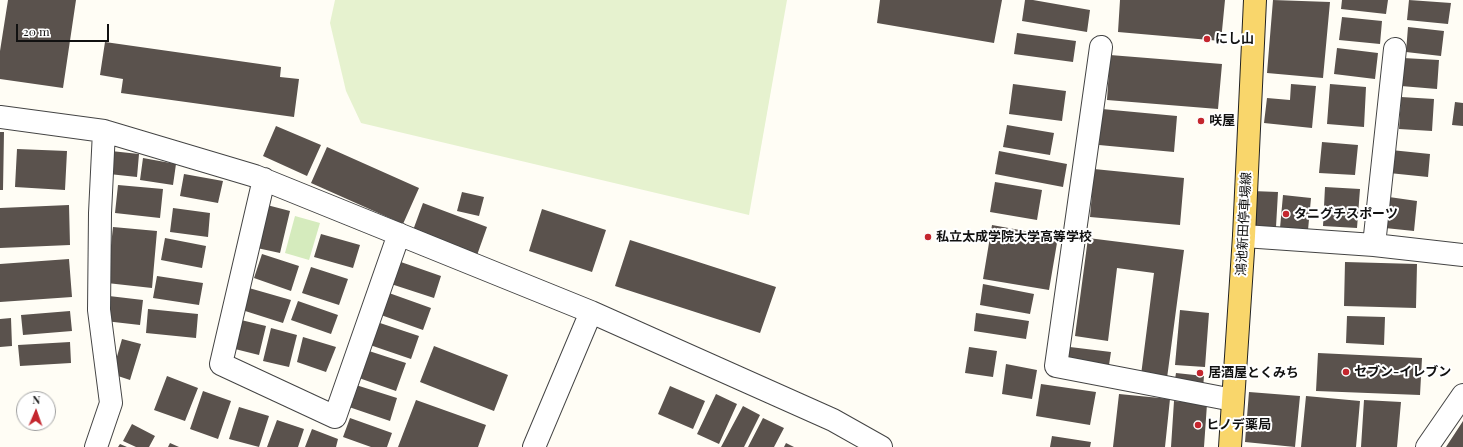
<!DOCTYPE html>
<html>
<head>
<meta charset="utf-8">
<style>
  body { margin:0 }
  #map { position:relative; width:1463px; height:447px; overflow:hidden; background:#fffdf5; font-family:"Playfair Display",serif }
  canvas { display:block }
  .north { position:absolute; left:16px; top:391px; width:40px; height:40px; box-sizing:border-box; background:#fff; border:1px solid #a0a0a0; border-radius:50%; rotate:2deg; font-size:11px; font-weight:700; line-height:16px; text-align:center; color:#111 }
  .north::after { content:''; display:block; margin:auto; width:14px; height:18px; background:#c4262e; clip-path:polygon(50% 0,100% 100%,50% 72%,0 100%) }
  .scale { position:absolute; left:16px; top:24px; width:93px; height:18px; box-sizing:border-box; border:2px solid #111; border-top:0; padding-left:5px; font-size:12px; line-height:14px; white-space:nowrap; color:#111; -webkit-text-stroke:3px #fff; paint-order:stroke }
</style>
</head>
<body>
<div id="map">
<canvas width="1463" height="447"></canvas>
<div class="north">N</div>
<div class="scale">20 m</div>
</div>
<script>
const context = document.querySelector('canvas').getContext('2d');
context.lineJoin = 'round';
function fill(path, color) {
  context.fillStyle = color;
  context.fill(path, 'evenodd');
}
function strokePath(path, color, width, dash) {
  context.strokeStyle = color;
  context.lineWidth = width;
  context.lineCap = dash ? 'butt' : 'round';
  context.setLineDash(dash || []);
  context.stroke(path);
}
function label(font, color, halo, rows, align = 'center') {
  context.font = font + ' "Playfair Display","Noto Sans JP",serif';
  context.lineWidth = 4;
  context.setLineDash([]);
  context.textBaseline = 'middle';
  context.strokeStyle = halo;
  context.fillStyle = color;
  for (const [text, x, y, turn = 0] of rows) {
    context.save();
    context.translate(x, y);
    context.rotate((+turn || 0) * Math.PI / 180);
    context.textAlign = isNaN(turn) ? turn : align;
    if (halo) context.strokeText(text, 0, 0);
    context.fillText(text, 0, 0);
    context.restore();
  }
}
const green = new Path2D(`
  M 295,216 L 320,223 L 309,260 L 285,253 Z`);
const pitch = new Path2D(`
  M 335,0 L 787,0 L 749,215 L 361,123 L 346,91 L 330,23 Z`);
const building = new Path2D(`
  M 8,0 L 76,0 L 63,88 L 0,79 L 0,51 Z
  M 880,0 L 1002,0 L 994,43 L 877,23 Z
  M 1025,0 L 1033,0 L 1090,10 L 1087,32 L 1022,21 Z
  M 1120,0 L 1225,0 L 1221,41 L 1118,32 Z
  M 1273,0 L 1330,2 L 1323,78 L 1267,73 Z
  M 1342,0 L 1388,0 L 1386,14 L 1341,9 Z
  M 1409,0 L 1451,3 L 1448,24 L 1407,20 Z
  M 1342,17 L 1382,21 L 1380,44 L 1339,40 Z
  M 1408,27 L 1444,31 L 1441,56 L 1406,52 Z
  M 1017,33 L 1076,41 L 1073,62 L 1014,54 Z
  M 105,42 L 281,67 L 280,77 L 299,79 L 294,117 L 121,93 L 123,79 L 100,75 Z
  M 1337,48 L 1378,53 L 1375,79 L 1334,74 Z
  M 1110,55 L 1222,64 L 1218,109 L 1107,100 Z
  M 1403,58 L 1439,60 L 1437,89 L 1401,86 Z
  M 1013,84 L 1066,91 L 1062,121 L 1009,114 Z
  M 1291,84 L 1316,86 L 1312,128 L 1264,123 L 1267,98 L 1290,100 Z
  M 1330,84 L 1366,87 L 1364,127 L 1327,124 Z
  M 1401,97 L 1434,99 L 1432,131 L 1399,129 Z
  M 1455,102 L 1463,103 L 1463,126 L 1452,125 Z
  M 1102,109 L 1177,116 L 1174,152 L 1099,145 Z
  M 1007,125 L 1054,133 L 1050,155 L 1003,147 Z
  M 276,126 L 321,145 L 307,176 L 263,156 Z
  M 0,132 L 4,132 L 3,190 L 0,190 Z
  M 1322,142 L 1358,145 L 1355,175 L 1319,173 Z
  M 327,147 L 419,188 L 403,224 L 311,183 Z
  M 17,149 L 67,151 L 65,190 L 15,187 Z
  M 1391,150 L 1430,154 L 1428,177 L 1389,173 Z
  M 111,151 L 139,154 L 137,177 L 109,174 Z
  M 999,151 L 1067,164 L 1063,187 L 995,174 Z
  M 143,158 L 176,164 L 173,185 L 140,180 Z
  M 1094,169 L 1184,178 L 1180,225 L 1090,217 Z
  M 184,174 L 223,181 L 218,203 L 180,196 Z
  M 995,182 L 1042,190 L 1037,220 L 990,212 Z
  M 118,185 L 163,189 L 160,218 L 115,213 Z
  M 1325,187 L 1360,189 L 1357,228 L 1323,226 Z
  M 1252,191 L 1278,192 L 1276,227 L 1251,225 Z
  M 462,192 L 484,197 L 479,216 L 457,211 Z
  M 1283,195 L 1311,198 L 1308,230 L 1280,228 Z
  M 1389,197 L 1417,201 L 1414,231 L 1385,228 Z
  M 423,203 L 487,227 L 476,258 L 412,233 Z
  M 69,205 L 70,245 L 0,248 L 0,208 Z
  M 267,205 L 290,211 L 280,253 L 257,248 Z
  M 173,208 L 210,213 L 208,237 L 170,232 Z
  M 542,209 L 606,230 L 592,272 L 529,251 Z
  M 992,225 L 1058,237 L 1049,290 L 983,279 Z
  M 113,227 L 157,231 L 152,288 L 107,283 Z
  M 321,234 L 360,245 L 353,268 L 314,257 Z
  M 165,238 L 206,246 L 202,268 L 161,260 Z
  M 1088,238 L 1184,250 L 1167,378 L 1141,375 L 1154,273 L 1117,268 L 1108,341 L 1075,336 Z
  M 630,240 L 776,287 L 760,333 L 615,286 Z
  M 262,254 L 299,266 L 291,291 L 254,278 Z
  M 69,259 L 72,297 L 0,302 L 0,264 Z
  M 398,261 L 441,276 L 434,298 L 391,284 Z
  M 1345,262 L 1417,264 L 1416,308 L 1344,306 Z
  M 311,267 L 348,279 L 339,305 L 302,293 Z
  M 157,276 L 203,283 L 199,305 L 153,298 Z
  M 983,284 L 1034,294 L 1030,314 L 980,305 Z
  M 249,288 L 291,300 L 283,323 L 242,310 Z
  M 389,293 L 431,308 L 423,330 L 381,315 Z
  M 109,296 L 143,300 L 140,325 L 105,321 Z
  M 298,301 L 338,315 L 331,334 L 291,320 Z
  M 148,309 L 198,314 L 196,338 L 146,333 Z
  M 1180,310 L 1209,313 L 1205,367 L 1175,365 Z
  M 70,311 L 72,331 L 23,335 L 21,315 Z
  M 976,313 L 1029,321 L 1026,339 L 974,331 Z
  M 1347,316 L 1385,317 L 1384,345 L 1346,343 Z
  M 11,318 L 12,346 L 0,347 L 0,319 Z
  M 241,320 L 266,326 L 259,355 L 235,349 Z
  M 377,322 L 419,336 L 411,359 L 370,345 Z
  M 271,328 L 297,335 L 289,367 L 263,361 Z
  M 303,337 L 336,347 L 326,372 L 297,362 Z
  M 122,339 L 141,344 L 130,380 L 112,374 Z
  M 70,342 L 71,363 L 20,366 L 18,345 Z
  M 434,346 L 508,375 L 494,411 L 420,382 Z
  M 969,347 L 997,351 L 993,377 L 965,373 Z
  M 1070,347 L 1111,352 L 1109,365 L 1068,361 Z
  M 369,351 L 406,363 L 396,391 L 359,378 Z
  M 1318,353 L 1422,358 L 1420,395 L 1316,391 Z
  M 1006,364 L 1037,370 L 1032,399 L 1002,394 Z
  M 1176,373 L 1204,376 L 1203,388 L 1174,385 Z
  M 167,376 L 198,388 L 185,421 L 154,410 Z
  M 1041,384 L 1096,392 L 1090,425 L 1036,416 Z
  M 356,385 L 397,398 L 390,421 L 349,407 Z
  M 670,386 L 705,401 L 693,429 L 658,414 Z
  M 203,391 L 231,401 L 218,439 L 190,429 Z
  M 1249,392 L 1300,396 L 1295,447 L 1245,442 Z
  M 716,394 L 737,404 L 719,444 L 697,434 Z
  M 1119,394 L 1170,399 L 1165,447 L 1113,447 Z
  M 1306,396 L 1360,401 L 1356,447 L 1301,447 Z
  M 416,400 L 486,425 L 478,447 L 398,447 Z
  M 1364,400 L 1401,402 L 1397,447 L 1361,447 Z
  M 1174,401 L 1207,404 L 1204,447 L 1171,447 Z
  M 743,406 L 760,415 L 744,447 L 721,447 Z
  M 239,407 L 269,416 L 259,447 L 229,439 Z
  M 350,418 L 392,433 L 387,447 L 371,447 L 343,437 Z
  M 763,418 L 784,428 L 774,447 L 748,447 Z
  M 277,420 L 304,429 L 298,447 L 267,447 Z
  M 1463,421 L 1463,447 L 1446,447 Z
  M 132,424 L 155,436 L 149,447 L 136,447 L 123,441 Z
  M 312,429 L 338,439 L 336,447 L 305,447 Z
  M 1052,436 L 1091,442 L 1090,447 L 1050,447 Z
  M 170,443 L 179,447 L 168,447 Z
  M 786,443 L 794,447 L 784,447 Z
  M 120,444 L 127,447 L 118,447 Z`);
const minor = new Path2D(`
  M 1101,47 L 1056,366 L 1233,400
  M 0,117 L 104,131 L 100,213 L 99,310 L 111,403 L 96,447
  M 104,131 L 255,176 L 591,312 L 833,420 L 881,447
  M 264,179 L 221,364 L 335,417 L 399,234
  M 1244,236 L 1374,245 L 1463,255
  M 1374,245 L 1395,49
  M 534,447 L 591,312
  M 1427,447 L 1463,395`);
const major = new Path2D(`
  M 1230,447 L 1244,236 L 1255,0`);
const markers = [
  [1207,39,4,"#c4262e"],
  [1201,121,4,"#c4262e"],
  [1286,214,4,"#c4262e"],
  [928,237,4,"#c4262e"],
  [1346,372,4,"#c4262e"],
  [1200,373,4,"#c4262e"],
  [1198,425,4,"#c4262e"]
];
const poiNames = [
  ["にし山",1215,39],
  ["咲屋",1209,121],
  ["タニグチスポーツ",1294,214],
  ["私立太成学院大学高等学校",936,237],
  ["セブン-イレブン",1354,372],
  ["居酒屋とくみち",1208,373],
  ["ヒノデ薬局",1206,425]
];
const streetNames = [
  ["鴻池新田停車場線",1244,224,-87]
];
fill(green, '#d5ebbd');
fill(pitch, '#e6f2cf');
fill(building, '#5a524d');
strokePath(minor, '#444', 24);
strokePath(major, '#222', 24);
strokePath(minor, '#fff', 22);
strokePath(major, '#f9d66b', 22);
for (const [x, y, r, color] of markers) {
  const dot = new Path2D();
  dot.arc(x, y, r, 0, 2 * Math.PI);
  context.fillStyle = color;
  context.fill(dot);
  strokePath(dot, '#fff', 1.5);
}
label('bold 13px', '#111', '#fff', poiNames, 'left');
label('13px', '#111', '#fff', streetNames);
</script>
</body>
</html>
